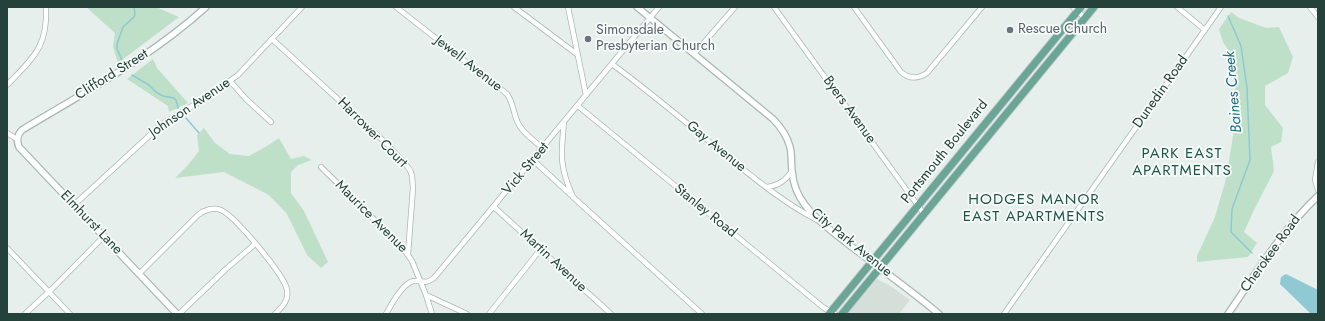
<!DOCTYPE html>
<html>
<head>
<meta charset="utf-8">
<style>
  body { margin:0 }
  #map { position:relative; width:1325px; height:321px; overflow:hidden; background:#e6efeb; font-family:Jost,sans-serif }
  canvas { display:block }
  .frame { position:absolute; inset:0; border:8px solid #24423a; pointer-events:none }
</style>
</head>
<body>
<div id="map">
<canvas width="1325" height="321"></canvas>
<div class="frame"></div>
</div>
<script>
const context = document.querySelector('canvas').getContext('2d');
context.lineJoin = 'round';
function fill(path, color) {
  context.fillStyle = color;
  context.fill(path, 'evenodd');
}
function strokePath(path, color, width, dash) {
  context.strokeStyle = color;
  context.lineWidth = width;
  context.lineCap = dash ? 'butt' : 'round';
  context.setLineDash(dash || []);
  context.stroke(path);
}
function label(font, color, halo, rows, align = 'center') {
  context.font = font + ' Jost,sans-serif';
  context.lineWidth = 3.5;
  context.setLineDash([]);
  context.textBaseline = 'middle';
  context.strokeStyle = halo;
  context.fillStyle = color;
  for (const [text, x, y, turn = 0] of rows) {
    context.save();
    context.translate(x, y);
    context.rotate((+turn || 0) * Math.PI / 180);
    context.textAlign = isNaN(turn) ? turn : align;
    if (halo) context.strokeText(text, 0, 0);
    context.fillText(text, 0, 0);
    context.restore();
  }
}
const built = new Path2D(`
  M 876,279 L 889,285 L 910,300 L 899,314 L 850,314 L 848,313 Z`);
const green = new Path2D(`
  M 86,7 L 156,7 L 179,17 L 118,63 L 113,47 L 115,33 Z
  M 1231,12 L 1239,18 L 1266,28 L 1279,27 L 1293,57 L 1288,73 L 1265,86 L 1265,105 L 1283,128 L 1281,142 L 1271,147 L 1274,171 L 1254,210 L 1244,232 L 1257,243 L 1248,257 L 1197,262 L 1197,256 L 1215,217 L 1226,179 L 1234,130 L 1236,62 L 1223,42 L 1219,29 Z
  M 153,59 L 157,68 L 188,103 L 169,112 L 168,106 L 127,79 Z
  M 204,128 L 215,143 L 230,154 L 249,156 L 267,146 L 279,138 L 291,159 L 304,156 L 312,160 L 298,165 L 291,172 L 291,193 L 304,211 L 328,262 L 321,268 L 307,255 L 287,214 L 269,195 L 224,172 L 175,178 L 188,165 L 199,151 L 197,135 Z`);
const water = new Path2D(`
  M 1286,274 L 1318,290 L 1318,314 L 1311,314 L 1280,284 L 1281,277 Z`);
const stream = new Path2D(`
  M 1228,16 L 1241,46 L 1247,88 L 1250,160 L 1232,209 L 1231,232 L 1252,253
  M 122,60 L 117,49 L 117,44 L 123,27 L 134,17 L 135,14 L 134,7
  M 132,75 L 149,85 L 156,92 L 163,96 L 174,98 L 176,100 L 178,108
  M 186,118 L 199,133`);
const minor = new Path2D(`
  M 396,7 L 507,94 C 514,104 513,113 518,123 C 523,133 534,141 543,148
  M 514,7 L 578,55
  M 568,7 L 586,95
  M 774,7 L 924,214
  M 854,7 L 901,72 C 909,79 918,79 927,73 L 982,7
  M 1073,7 L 1085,18
  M 1177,7 L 1205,30
  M 1310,7 L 1318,17
  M 272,39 L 388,145 L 406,165 L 410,170 L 412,176 L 413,188 L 408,254
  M 694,54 L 735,7
  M 612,64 C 650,92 687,123 723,153 C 753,177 782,202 817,220
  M 230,81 L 246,99 L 271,122
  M 7,85 C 33,58 48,47 46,7
  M 578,106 L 824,308 L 835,314
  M 564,122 C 561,154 559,166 573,197 L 702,314
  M 7,133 L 17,139
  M 533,160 L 571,195
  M 1318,162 L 1315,180 L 1318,190
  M 321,167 L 403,248 L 412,261 L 426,295 L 467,314
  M 766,187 C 778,186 785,181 792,171
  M 74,205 L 162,124 L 207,97 L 238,75 L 302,7
  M 494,207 L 611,314
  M 7,248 L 70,314
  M 139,274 L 198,215 C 204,210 213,207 221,210 C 235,216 285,276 287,290 C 289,301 282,307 275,314
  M 426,295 L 432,314
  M 25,314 L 54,287 L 104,236
  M 179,314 L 226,269 L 255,244
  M 386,314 C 391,305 403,282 414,281 C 423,280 425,285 434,278 L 659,7
  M 489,314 L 540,250
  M 1004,314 L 1221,7`);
const tertiary = new Path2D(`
  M 637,7 L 773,119 C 781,127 787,136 790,147 C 792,155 791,163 792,171 C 793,183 798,196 805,205 C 816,220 833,232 848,244 C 878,267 909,289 939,314
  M 177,314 L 19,147 C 16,140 17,135 22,130 C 85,92 151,57 206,7
  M 1228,314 C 1256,273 1282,230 1318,196`);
const primary = new Path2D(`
  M 829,314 L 1081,7
  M 842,314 L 1094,7`);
const markers = [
  [1010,30,4,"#6b7280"],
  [588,39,4,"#6b7280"]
];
const worshipNames = [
  ["Rescue Church",1018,30],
  ["Simonsdale",596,31],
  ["Presbyterian Church",596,47]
];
const streetNames = [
  ["Jewell Avenue",468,64,38],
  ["Clifford Street",112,75,-32],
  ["Dunedin Road",1161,92,-55],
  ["Johnson Avenue",190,108,-34],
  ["Byers Avenue",849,110,54],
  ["Harrower Court",372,133,45],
  ["Gay Avenue",716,147,39],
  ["Portsmouth Boulevard",945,152,-51],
  ["Vick Street",526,169,-50],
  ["Stanley Road",705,211,39],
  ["Maurice Avenue",371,217,45],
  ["Elmhurst Lane",91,223,46],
  ["City Park Avenue",851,243,39],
  ["Cherokee Road",1271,254,-54],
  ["Martin Avenue",553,261,43]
];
const waterNames = [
  ["Baines Creek",1234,92,-95]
];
const neighbourhoodNames = [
  ["PARK EAST",1182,154],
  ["APARTMENTS",1182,171],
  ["HODGES MANOR",1034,200],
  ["EAST APARTMENTS",1034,217]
];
fill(built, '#d4dfda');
fill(green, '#bfe0c8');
fill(water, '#8ec9d4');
strokePath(stream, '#8ec9d4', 1.5);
strokePath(minor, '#a8b8b2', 6);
strokePath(tertiary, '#a8b8b2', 8);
strokePath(primary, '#c2cac8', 9);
strokePath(minor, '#fff', 4.5);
strokePath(tertiary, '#fff', 5.5);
strokePath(primary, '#6aa596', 7);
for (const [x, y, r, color] of markers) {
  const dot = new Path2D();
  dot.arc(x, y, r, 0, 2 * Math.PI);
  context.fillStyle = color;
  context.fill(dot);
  strokePath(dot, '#f7fbf9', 1.5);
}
label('14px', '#5b616d', '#f7fbf9', worshipNames, 'left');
label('14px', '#24423a', '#f7fbf9', streetNames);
label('italic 15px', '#1c6f80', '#f7fbf9', waterNames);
context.letterSpacing = '1px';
label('15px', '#1f5548', '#f7fbf9', neighbourhoodNames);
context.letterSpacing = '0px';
</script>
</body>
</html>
